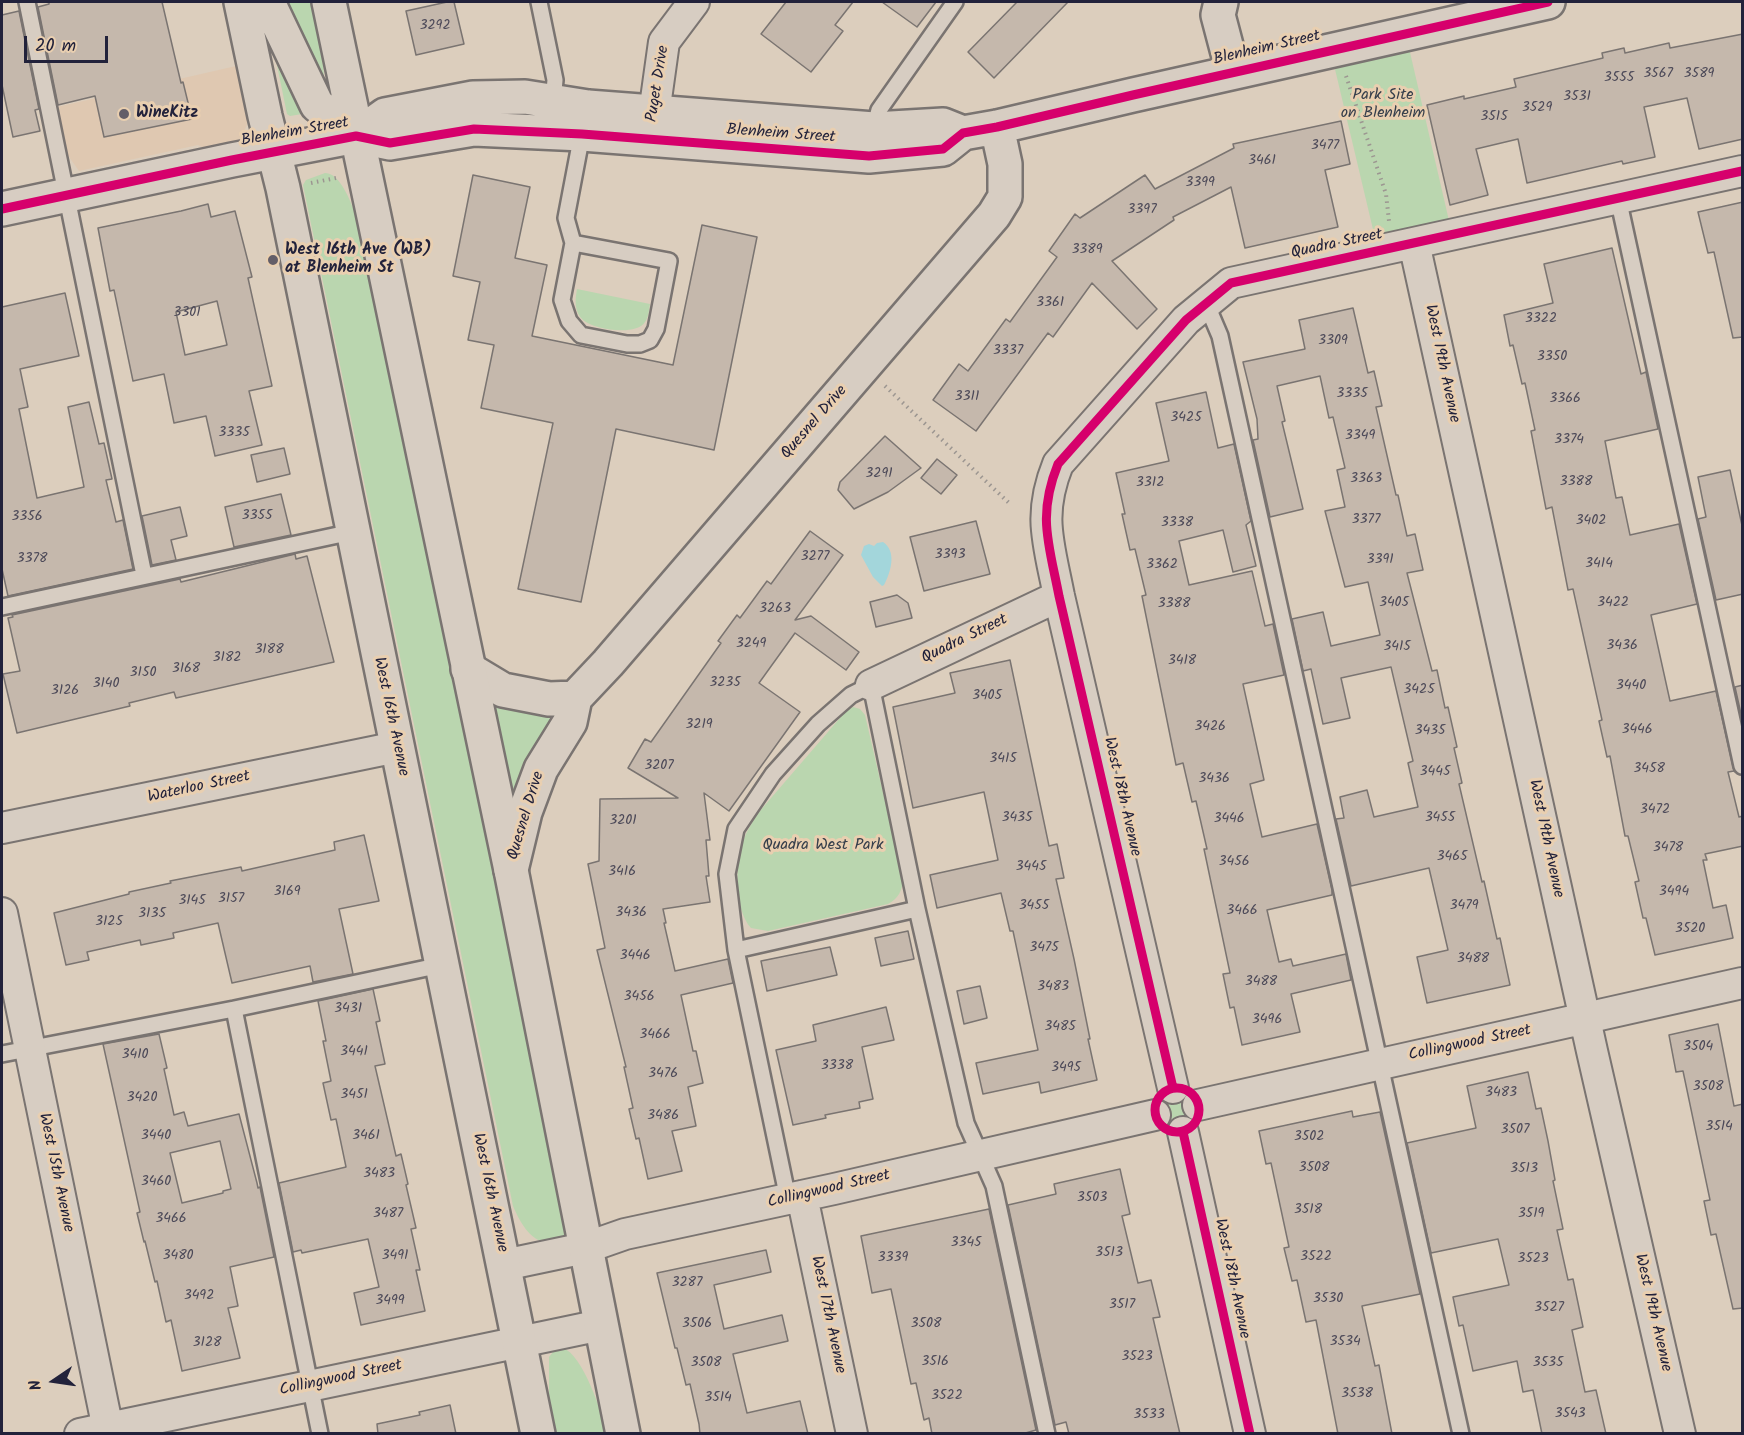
<!DOCTYPE html>
<html>
<head>
<meta charset="utf-8">
<style>
  body { margin:0 }
  #map { position:relative; width:1744px; height:1435px; overflow:hidden; background:#dccebd; font-family:Kalam,sans-serif }
  canvas { display:block }
  .frame { position:absolute; inset:0; border:3px solid #22223b; pointer-events:none }
  .north { position:absolute; left:24px; top:1351px; width:60px; height:60px; -webkit-text-stroke:4px #e9cfb0; paint-order:stroke; rotate:257deg; font-size:16px; font-weight:700; line-height:24px; text-align:center; color:#22223b }
  .north::after { content:''; display:block; margin:auto; width:21px; height:27px; background:#22223b; clip-path:polygon(50% 0,100% 100%,50% 72%,0 100%) }
  .scale { position:absolute; left:24px; top:36px; width:84px; height:27px; box-sizing:border-box; border:3px solid #22223b; border-top:0; padding-left:8px; font-size:18px; line-height:21px; white-space:nowrap; color:#22223b; -webkit-text-stroke:4px #e9cfb0; paint-order:stroke }
</style>
</head>
<body>
<div id="map">
<canvas width="1744" height="1435"></canvas>
<div class="frame"></div>
<div class="north">N</div>
<div class="scale">20 m</div>
</div>
<script>
const context = document.querySelector('canvas').getContext('2d');
context.lineJoin = 'round';
function fill(path, color) {
  context.fillStyle = color;
  context.fill(path, 'evenodd');
}
function strokePath(path, color, width, dash) {
  context.strokeStyle = color;
  context.lineWidth = width;
  context.lineCap = dash ? 'butt' : 'round';
  context.setLineDash(dash || []);
  context.stroke(path);
}
function label(font, color, halo, rows, align = 'center') {
  context.font = font + ' Kalam,sans-serif';
  context.lineWidth = 6;
  context.setLineDash([]);
  context.textBaseline = 'middle';
  context.strokeStyle = halo;
  context.fillStyle = color;
  for (const [text, x, y, turn = 0] of rows) {
    context.save();
    context.translate(x, y);
    context.rotate((+turn || 0) * Math.PI / 180);
    context.textAlign = isNaN(turn) ? turn : align;
    if (halo) context.strokeText(text, 0, 0);
    context.fillText(text, 0, 0);
    context.restore();
  }
}
const built = new Path2D(`
  M 236,66 L 248,122 L 241,139 L 233,143 L 205,149 L 198,145 L 79,171 L 67,154 L 57,107 Z`);
const green = new Path2D(`
  M 278,2 L 314,2 L 320,30 L 325,88 Z
  M 271,36 L 308,113 L 290,116 L 287,114 Z
  M 1409,48 L 1450,225 L 1376,242 L 1334,65 Z
  M 325,173 C 347,173 361,233 367,251 L 563,1218 L 564,1235 L 561,1242 C 535,1249 522,1227 513,1206 L 304,190 L 303,185 L 306,180 Z
  M 577,289 L 650,304 C 649,309 649,317 645,322 C 637,336 594,330 583,320 C 574,312 575,300 577,289 Z
  M 495,701 C 519,712 533,712 559,710 L 513,807 L 491,702 Z
  M 853,707 L 860,709 L 865,715 L 903,879 C 902,891 899,898 888,904 L 768,931 L 751,928 C 734,909 735,864 743,841 C 747,830 753,821 759,812 L 846,711 Z
  M 1184,1095 C 1191,1100 1198,1116 1188,1122 C 1184,1124 1176,1125 1172,1125 L 1167,1123 L 1162,1103 L 1165,1099 Z
  M 563,1348 C 583,1355 602,1413 607,1433 L 554,1433 L 549,1406 L 549,1357 L 553,1352 Z`);
const water = new Path2D(`
  M 883,542 C 897,551 891,572 884,585 L 882,586 L 873,577 L 861,555 L 864,546 L 869,544 L 874,546 L 877,543 Z`);
const building = new Path2D(`
  M 49,2 L 162,2 L 181,83 L 183,82 L 192,119 L 104,137 L 95,96 L 58,105 L 38,7 L 49,4 Z
  M 447,2 L 454,2 L 464,44 L 416,55 L 406,11 Z
  M 786,2 L 853,2 L 835,25 L 843,31 L 811,72 L 761,34 Z
  M 882,2 L 936,2 L 917,27 Z
  M 1017,2 L 1068,2 L 994,78 L 968,52 Z
  M 19,11 L 39,109 L 35,110 L 40,131 L 13,137 L 2,85 L 2,15 Z
  M 1743,34 L 1743,139 L 1699,149 L 1687,98 L 1644,107 L 1655,157 L 1623,164 L 1622,161 L 1527,183 L 1518,139 L 1476,149 L 1488,195 L 1450,205 L 1427,105 L 1464,96 L 1464,99 L 1516,87 L 1514,79 L 1603,58 L 1602,53 L 1624,48 L 1625,53 L 1669,43 L 1670,48 Z
  M 1341,121 L 1350,164 L 1325,170 L 1338,227 L 1245,248 L 1231,187 L 1173,217 L 1174,220 L 1112,261 L 1157,309 L 1137,329 L 1092,283 L 1053,337 L 1048,333 L 976,431 L 933,400 L 959,364 L 968,371 L 1006,319 L 1010,322 L 1057,257 L 1049,251 L 1075,214 L 1080,218 L 1145,175 L 1155,189 L 1234,148 L 1233,144 Z
  M 473,175 L 530,187 L 515,258 L 547,265 L 532,336 L 673,365 L 702,225 L 757,237 L 714,450 L 616,429 L 581,602 L 518,589 L 553,423 L 481,408 L 494,345 L 468,340 L 480,282 L 453,276 Z
  M 1743,202 L 1743,337 L 1733,338 L 1714,252 L 1708,253 L 1698,212 Z
  M 208,204 L 211,217 L 235,211 L 252,277 L 248,278 L 272,386 L 249,391 L 262,445 L 215,456 L 206,416 L 174,423 L 164,374 L 133,381 L 114,290 L 110,291 L 98,228 L 181,211 ZM 217,301 L 227,345 L 185,355 L 176,312 Z
  M 1612,248 L 1641,374 L 1646,372 L 1658,429 L 1605,441 L 1616,498 L 1622,497 L 1630,535 L 1679,524 L 1697,604 L 1651,615 L 1670,701 L 1716,691 L 1734,771 L 1728,772 L 1739,817 L 1743,816 L 1743,846 L 1705,854 L 1707,860 L 1703,860 L 1713,908 L 1726,905 L 1733,938 L 1655,955 L 1646,918 L 1643,918 L 1635,882 L 1639,881 L 1628,836 L 1625,836 L 1610,756 L 1607,757 L 1599,721 L 1602,720 L 1573,589 L 1568,590 L 1552,507 L 1546,509 L 1531,431 L 1535,430 L 1525,383 L 1522,384 L 1513,345 L 1510,346 L 1504,315 L 1553,303 L 1544,264 Z
  M 65,293 L 79,356 L 20,369 L 28,407 L 19,409 L 37,498 L 84,487 L 68,407 L 89,402 L 99,444 L 104,443 L 112,479 L 106,480 L 116,522 L 123,520 L 133,569 L 8,596 L 2,569 L 2,307 Z
  M 1353,308 L 1368,373 L 1374,371 L 1382,406 L 1376,407 L 1396,495 L 1398,495 L 1407,536 L 1415,534 L 1423,570 L 1407,573 L 1432,671 L 1437,670 L 1445,708 L 1448,707 L 1457,747 L 1454,748 L 1462,783 L 1459,784 L 1482,882 L 1484,881 L 1497,939 L 1500,938 L 1510,985 L 1427,1003 L 1417,957 L 1448,950 L 1429,868 L 1351,886 L 1336,819 L 1344,818 L 1340,797 L 1367,790 L 1374,817 L 1418,807 L 1408,763 L 1413,761 L 1391,667 L 1341,678 L 1350,718 L 1323,724 L 1311,669 L 1303,671 L 1292,619 L 1323,612 L 1331,646 L 1380,635 L 1368,582 L 1345,587 L 1325,511 L 1345,507 L 1337,470 L 1345,468 L 1333,417 L 1329,418 L 1320,376 L 1277,386 L 1285,421 L 1282,422 L 1303,509 L 1270,517 L 1253,440 L 1258,439 L 1257,419 L 1243,362 L 1305,349 L 1299,320 Z
  M 1206,392 L 1218,448 L 1234,444 L 1251,521 L 1246,525 L 1256,566 L 1233,572 L 1223,530 L 1179,541 L 1189,585 L 1252,571 L 1265,626 L 1273,624 L 1284,675 L 1243,684 L 1264,780 L 1250,784 L 1262,837 L 1317,824 L 1332,890 L 1332,895 L 1267,910 L 1279,962 L 1291,959 L 1293,966 L 1346,954 L 1351,980 L 1291,994 L 1300,1032 L 1242,1045 L 1234,1007 L 1230,1008 L 1223,974 L 1230,973 L 1204,849 L 1207,849 L 1196,801 L 1192,802 L 1183,763 L 1176,765 L 1142,596 L 1146,595 L 1135,549 L 1130,550 L 1122,514 L 1125,514 L 1116,473 L 1169,461 L 1156,403 Z
  M 885,436 L 921,468 L 888,492 L 854,509 L 838,490 L 840,482 Z
  M 284,448 L 290,474 L 257,482 L 251,455 Z
  M 937,459 L 957,475 L 941,494 L 921,478 Z
  M 1730,470 L 1743,530 L 1743,594 L 1716,600 L 1698,519 L 1706,517 L 1698,477 Z
  M 281,494 L 291,535 L 234,547 L 225,507 Z
  M 180,507 L 187,536 L 171,540 L 176,560 L 152,565 L 142,516 Z
  M 976,521 L 990,574 L 924,591 L 910,537 Z
  M 810,531 L 843,555 L 795,620 L 811,616 L 859,652 L 846,670 L 795,633 L 759,683 L 800,712 L 729,811 L 704,793 L 710,840 L 706,840 L 709,876 L 706,876 L 710,902 L 663,909 L 666,923 L 664,923 L 675,971 L 728,959 L 733,983 L 681,995 L 693,1051 L 696,1051 L 703,1083 L 688,1087 L 696,1126 L 672,1131 L 682,1171 L 648,1179 L 639,1138 L 636,1139 L 629,1109 L 633,1108 L 624,1067 L 626,1067 L 597,950 L 605,948 L 588,864 L 599,861 L 600,799 L 678,798 L 628,768 L 645,739 L 651,742 L 721,643 L 718,641 L 737,615 L 740,618 L 767,581 L 771,584 Z
  M 295,554 L 296,559 L 307,556 L 334,662 L 176,698 L 174,692 L 129,703 L 130,706 L 17,733 L 3,674 L 20,671 L 8,618 L 13,617 L 12,615 L 180,579 L 181,582 Z
  M 897,595 L 908,603 L 912,618 L 876,627 L 870,602 Z
  M 1010,660 L 1049,846 L 1057,844 L 1064,878 L 1056,879 L 1074,959 L 1090,1039 L 1088,1039 L 1097,1080 L 1041,1093 L 1039,1082 L 983,1094 L 976,1063 L 1038,1050 L 1013,931 L 1010,931 L 1001,893 L 937,908 L 930,875 L 998,860 L 984,792 L 913,808 L 893,707 L 955,693 L 950,673 Z
  M 1743,685 L 1743,723 L 1735,687 Z
  M 364,835 L 379,901 L 339,909 L 353,974 L 313,982 L 310,966 L 232,983 L 218,923 L 173,933 L 174,938 L 141,945 L 140,940 L 87,952 L 89,960 L 66,965 L 54,913 L 129,894 L 129,892 L 171,883 L 170,881 L 241,867 L 242,871 L 335,850 L 334,842 Z
  M 908,931 L 914,959 L 881,966 L 875,938 Z
  M 830,947 L 837,975 L 767,991 L 761,961 Z
  M 980,986 L 987,1018 L 964,1024 L 957,991 Z
  M 373,989 L 380,1021 L 376,1022 L 385,1064 L 375,1066 L 396,1156 L 401,1154 L 408,1184 L 406,1185 L 416,1228 L 411,1229 L 420,1270 L 416,1270 L 425,1311 L 361,1325 L 354,1293 L 379,1287 L 368,1239 L 302,1253 L 301,1250 L 293,1252 L 279,1183 L 346,1167 L 336,1119 L 331,1120 L 323,1083 L 331,1081 L 323,1041 L 326,1041 L 318,1001 Z
  M 886,1007 L 894,1040 L 862,1047 L 873,1099 L 859,1102 L 860,1108 L 825,1115 L 826,1118 L 793,1125 L 776,1050 L 816,1041 L 813,1025 Z
  M 1718,1024 L 1734,1106 L 1743,1104 L 1743,1308 L 1733,1309 L 1716,1234 L 1711,1235 L 1704,1201 L 1710,1200 L 1683,1071 L 1676,1072 L 1669,1035 Z
  M 159,1034 L 167,1068 L 164,1069 L 174,1115 L 184,1112 L 188,1126 L 239,1114 L 257,1183 L 258,1188 L 260,1187 L 274,1257 L 230,1267 L 238,1306 L 228,1308 L 240,1358 L 182,1371 L 171,1320 L 166,1322 L 157,1281 L 155,1282 L 145,1241 L 144,1242 L 137,1213 L 140,1212 L 103,1044 ZM 220,1141 L 231,1189 L 223,1191 L 223,1193 L 182,1203 L 170,1153 Z
  M 1528,1072 L 1536,1109 L 1541,1108 L 1548,1141 L 1555,1180 L 1553,1181 L 1563,1229 L 1557,1230 L 1568,1280 L 1573,1279 L 1583,1327 L 1572,1330 L 1585,1392 L 1596,1390 L 1606,1434 L 1542,1434 L 1533,1390 L 1523,1392 L 1517,1361 L 1473,1371 L 1463,1325 L 1459,1326 L 1453,1297 L 1509,1285 L 1498,1239 L 1431,1253 L 1407,1143 L 1476,1128 L 1467,1086 Z
  M 1352,1111 L 1353,1117 L 1380,1112 L 1420,1294 L 1362,1306 L 1375,1366 L 1379,1365 L 1392,1434 L 1338,1434 L 1316,1320 L 1306,1322 L 1297,1280 L 1292,1281 L 1284,1248 L 1289,1247 L 1271,1163 L 1266,1164 L 1259,1131 Z
  M 1120,1169 L 1130,1214 L 1122,1216 L 1138,1283 L 1151,1280 L 1160,1317 L 1153,1318 L 1180,1434 L 1069,1434 L 1066,1422 L 1055,1425 L 1008,1205 L 1056,1194 L 1054,1184 Z
  M 989,1209 L 1036,1430 L 1022,1434 L 932,1434 L 929,1418 L 924,1420 L 916,1383 L 911,1384 L 891,1289 L 872,1293 L 861,1236 Z
  M 766,1250 L 771,1272 L 714,1285 L 724,1329 L 782,1315 L 788,1341 L 733,1354 L 747,1413 L 800,1401 L 808,1434 L 700,1434 L 699,1424 L 690,1384 L 686,1385 L 677,1348 L 675,1348 L 657,1273 Z
  M 450,1405 L 456,1434 L 378,1434 L 377,1424 L 420,1415 L 419,1412 Z`);
const path = new Path2D(`
  M 1346,76 L 1386,194 L 1389,221
  M 311,183 L 336,178
  M 885,386 L 1009,503`);
const service = new Path2D(`
  M 27,2 L 144,575
  M 539,2 L 555,80 L 553,102
  M 874,129 L 879,110 L 955,2
  M 1618,198 L 1742,766
  M 573,243 L 669,261 L 656,329 L 650,340 L 640,344 L 627,344 L 581,335 L 569,321 L 562,300 L 573,243 L 566,218 L 582,134
  M 1206,303 L 1220,336 L 1461,1434
  M 2,607 L 352,532
  M 736,950 L 917,909
  M 234,1009 L 320,1434
  M 2,1054 L 234,1009 L 441,965
  M 788,1199 L 736,950 L 727,874 L 736,829 L 773,774 L 818,724 L 851,695 L 871,685 L 917,909 L 966,1123 L 994,1186 L 1047,1434`);
const minor = new Path2D(`
  M 651,135 L 664,42 L 694,2
  M 1414,243 L 1592,1051 L 1680,1434
  M 871,685 L 1059,596
  M 2,828 L 397,747
  M 2,913 L 109,1434
  M 1173,1088 L 1059,596 C 1049,544 1037,516 1058,464 L 1186,320 L 1231,283 L 1742,171
  M 1198,1105 L 1742,983
  M 1183,1132 L 1250,1434
  M 802,1196 L 852,1434
  M 504,1265 L 585,1248 L 625,1234 L 834,1189 L 1155,1115
  M 80,1434 L 601,1325`);
const tertiary = new Path2D(`
  M 1221,2 L 1218,15 L 1233,72
  M 356,136 L 385,115 L 473,98 L 525,97 L 588,107 L 874,129 L 943,125 L 963,133
  M 2,209 L 232,160 L 356,136 L 390,143 L 474,129 L 582,134 L 869,156 L 943,149 L 963,133 L 997,127 L 1133,95 L 1548,2
  M 468,669 L 503,690 L 549,699 L 575,698
  M 511,870 L 525,812 L 541,769 L 570,722 L 575,698 L 608,663 L 994,215 L 1005,197 L 1005,164 L 997,127`);
const secondary = new Path2D(`
  M 241,2 L 265,116 L 283,188 L 538,1434
  M 268,2 L 317,105 L 356,136
  M 329,2 L 511,870 L 623,1434`);
const cycleway = new Path2D(`
  M 2,209 L 232,160 L 356,136 L 390,143 L 474,129 L 582,134 L 869,156 L 943,149 L 963,133 L 997,127 L 1133,95 L 1548,2
  M1155 1110a22 22 0 1 1 44 0a22 22 0 1 1-44 0Z
  M 1173,1088 L 1059,596 C 1049,544 1037,516 1058,464 L 1186,320 L 1231,283 L 1742,171
  M 1183,1132 L 1250,1434`);
const markers = [
  [124,114,6,"#635e68"],
  [273,260,6,"#635e68"]
];
const numberNames = [
  ["3292",435,27],
  ["3567",1658,75],
  ["3589",1699,75],
  ["3555",1619,79],
  ["3531",1577,98],
  ["3529",1537,109],
  ["3515",1494,118],
  ["3477",1325,147],
  ["3461",1262,162],
  ["3399",1200,184],
  ["3397",1142,211],
  ["3389",1087,251],
  ["3361",1050,304],
  ["3301",187,314],
  ["3322",1541,320],
  ["3309",1333,342],
  ["3337",1008,352],
  ["3350",1552,358],
  ["3335",1352,395],
  ["3311",967,398],
  ["3366",1565,400],
  ["3425",1186,419],
  ["3335",234,434],
  ["3349",1360,437],
  ["3374",1569,441],
  ["3291",879,475],
  ["3363",1366,480],
  ["3388",1576,483],
  ["3312",1150,484],
  ["3355",257,517],
  ["3356",27,518],
  ["3377",1366,521],
  ["3402",1591,522],
  ["3338",1177,524],
  ["3393",950,556],
  ["3277",815,558],
  ["3378",32,560],
  ["3391",1380,561],
  ["3414",1599,565],
  ["3362",1162,566],
  ["3405",1394,604],
  ["3422",1613,604],
  ["3388",1174,605],
  ["3263",775,610],
  ["3249",751,645],
  ["3436",1622,647],
  ["3415",1397,648],
  ["3188",269,651],
  ["3182",227,659],
  ["3418",1182,662],
  ["3168",186,670],
  ["3150",143,674],
  ["3235",725,684],
  ["3140",106,685],
  ["3440",1631,687],
  ["3425",1419,691],
  ["3126",65,692],
  ["3405",987,697],
  ["3219",699,726],
  ["3426",1210,728],
  ["3446",1637,731],
  ["3435",1430,732],
  ["3415",1003,760],
  ["3207",659,767],
  ["3458",1649,770],
  ["3445",1435,773],
  ["3436",1214,780],
  ["3472",1655,811],
  ["3435",1017,819],
  ["3455",1440,819],
  ["3446",1229,820],
  ["3201",623,822],
  ["3478",1668,849],
  ["3465",1452,858],
  ["3456",1234,863],
  ["3445",1031,868],
  ["3416",622,873],
  ["3169",287,893],
  ["3494",1674,893],
  ["3157",231,900],
  ["3145",192,902],
  ["3455",1034,907],
  ["3479",1464,907],
  ["3466",1242,912],
  ["3436",631,914],
  ["3135",152,915],
  ["3125",109,923],
  ["3520",1690,930],
  ["3475",1044,949],
  ["3446",635,957],
  ["3488",1473,960],
  ["3488",1261,983],
  ["3483",1053,988],
  ["3456",639,998],
  ["3431",348,1010],
  ["3496",1267,1021],
  ["3485",1060,1028],
  ["3466",655,1036],
  ["3504",1698,1048],
  ["3441",354,1053],
  ["3410",135,1056],
  ["3338",837,1067],
  ["3495",1066,1069],
  ["3476",663,1075],
  ["3508",1708,1088],
  ["3483",1501,1094],
  ["3451",354,1096],
  ["3420",142,1099],
  ["3486",663,1117],
  ["3514",1719,1128],
  ["3507",1515,1131],
  ["3440",156,1137],
  ["3461",366,1137],
  ["3502",1309,1138],
  ["3508",1314,1169],
  ["3513",1524,1170],
  ["3483",379,1175],
  ["3460",156,1183],
  ["3503",1092,1199],
  ["3518",1308,1211],
  ["3487",388,1215],
  ["3519",1531,1215],
  ["3466",171,1220],
  ["3345",966,1244],
  ["3513",1109,1254],
  ["3480",178,1257],
  ["3491",395,1257],
  ["3522",1316,1258],
  ["3339",893,1259],
  ["3523",1533,1260],
  ["3287",687,1284],
  ["3492",199,1297],
  ["3530",1328,1300],
  ["3499",390,1302],
  ["3517",1122,1306],
  ["3527",1549,1309],
  ["3506",697,1325],
  ["3508",926,1325],
  ["3534",1345,1343],
  ["3128",207,1344],
  ["3523",1137,1358],
  ["3516",935,1363],
  ["3508",706,1364],
  ["3535",1548,1364],
  ["3538",1357,1395],
  ["3522",947,1397],
  ["3514",718,1399],
  ["3543",1570,1415],
  ["3533",1149,1416]
];
const streetNames = [
  ["Blenheim Street",1267,49,-13],
  ["Puget Drive",659,84,-81],
  ["Blenheim Street",295,133,-10],
  ["Blenheim Street",781,135,4],
  ["Quadra Street",1337,245,-12],
  ["West 19th Avenue",1441,364,78],
  ["Quesnel Drive",815,423,-49],
  ["Quadra Street",965,640,-26],
  ["West 16th Avenue",390,717,78],
  ["Waterloo Street",199,788,-12],
  ["West 18th Avenue",1121,797,77],
  ["Quesnel Drive",527,816,-73],
  ["West 19th Avenue",1545,839,78],
  ["Collingwood Street",1470,1044,-12],
  ["West 15th Avenue",55,1173,78],
  ["Collingwood Street",829,1190,-13],
  ["West 16th Avenue",489,1193,78],
  ["West 18th Avenue",1231,1279,78],
  ["West 19th Avenue",1652,1313,77],
  ["West 17th Avenue",827,1315,78],
  ["Collingwood Street",341,1379,-12]
];
const parkNames = [
  ["Park Site",1383,96],
  ["on Blenheim",1383,114],
  ["Quadra West Park",823,846]
];
const poiNames = [
  ["WineKitz",136,114],
  ["West 16th Ave (WB)",285,251],
  ["at Blenheim St",285,269]
];
fill(built, '#dfc8b1');
fill(green, '#bad6af');
fill(water, '#a3d6db');
fill(building, '#c5b8ac');
strokePath(building, '#7a7471', 1.5);
strokePath(service, '#7a7471', 20);
strokePath(minor, '#7a7471', 34);
strokePath(tertiary, '#7a7471', 38);
strokePath(secondary, '#7a7471', 38);
strokePath(path, '#9c9691', 4, [1.5, 4.5]);
strokePath(service, '#d7cdc2', 15);
strokePath(minor, '#d7cdc2', 30);
strokePath(tertiary, '#d7cdc2', 33);
strokePath(secondary, '#d7cdc2', 33);
strokePath(cycleway, '#d6006c', 9);
for (const [x, y, r, color] of markers) {
  const dot = new Path2D();
  dot.arc(x, y, r, 0, 2 * Math.PI);
  context.fillStyle = color;
  context.fill(dot);
  strokePath(dot, '#e9cfb0', 2);
}
label('14px', '#4c4958', null, numberNames);
label('16px', '#22223b', '#e9cfb0', streetNames);
label('16px', '#353e4b', '#e9cfb0', parkNames);
label('bold 16px', '#22223b', '#e9cfb0', poiNames, 'left');
</script>
</body>
</html>
